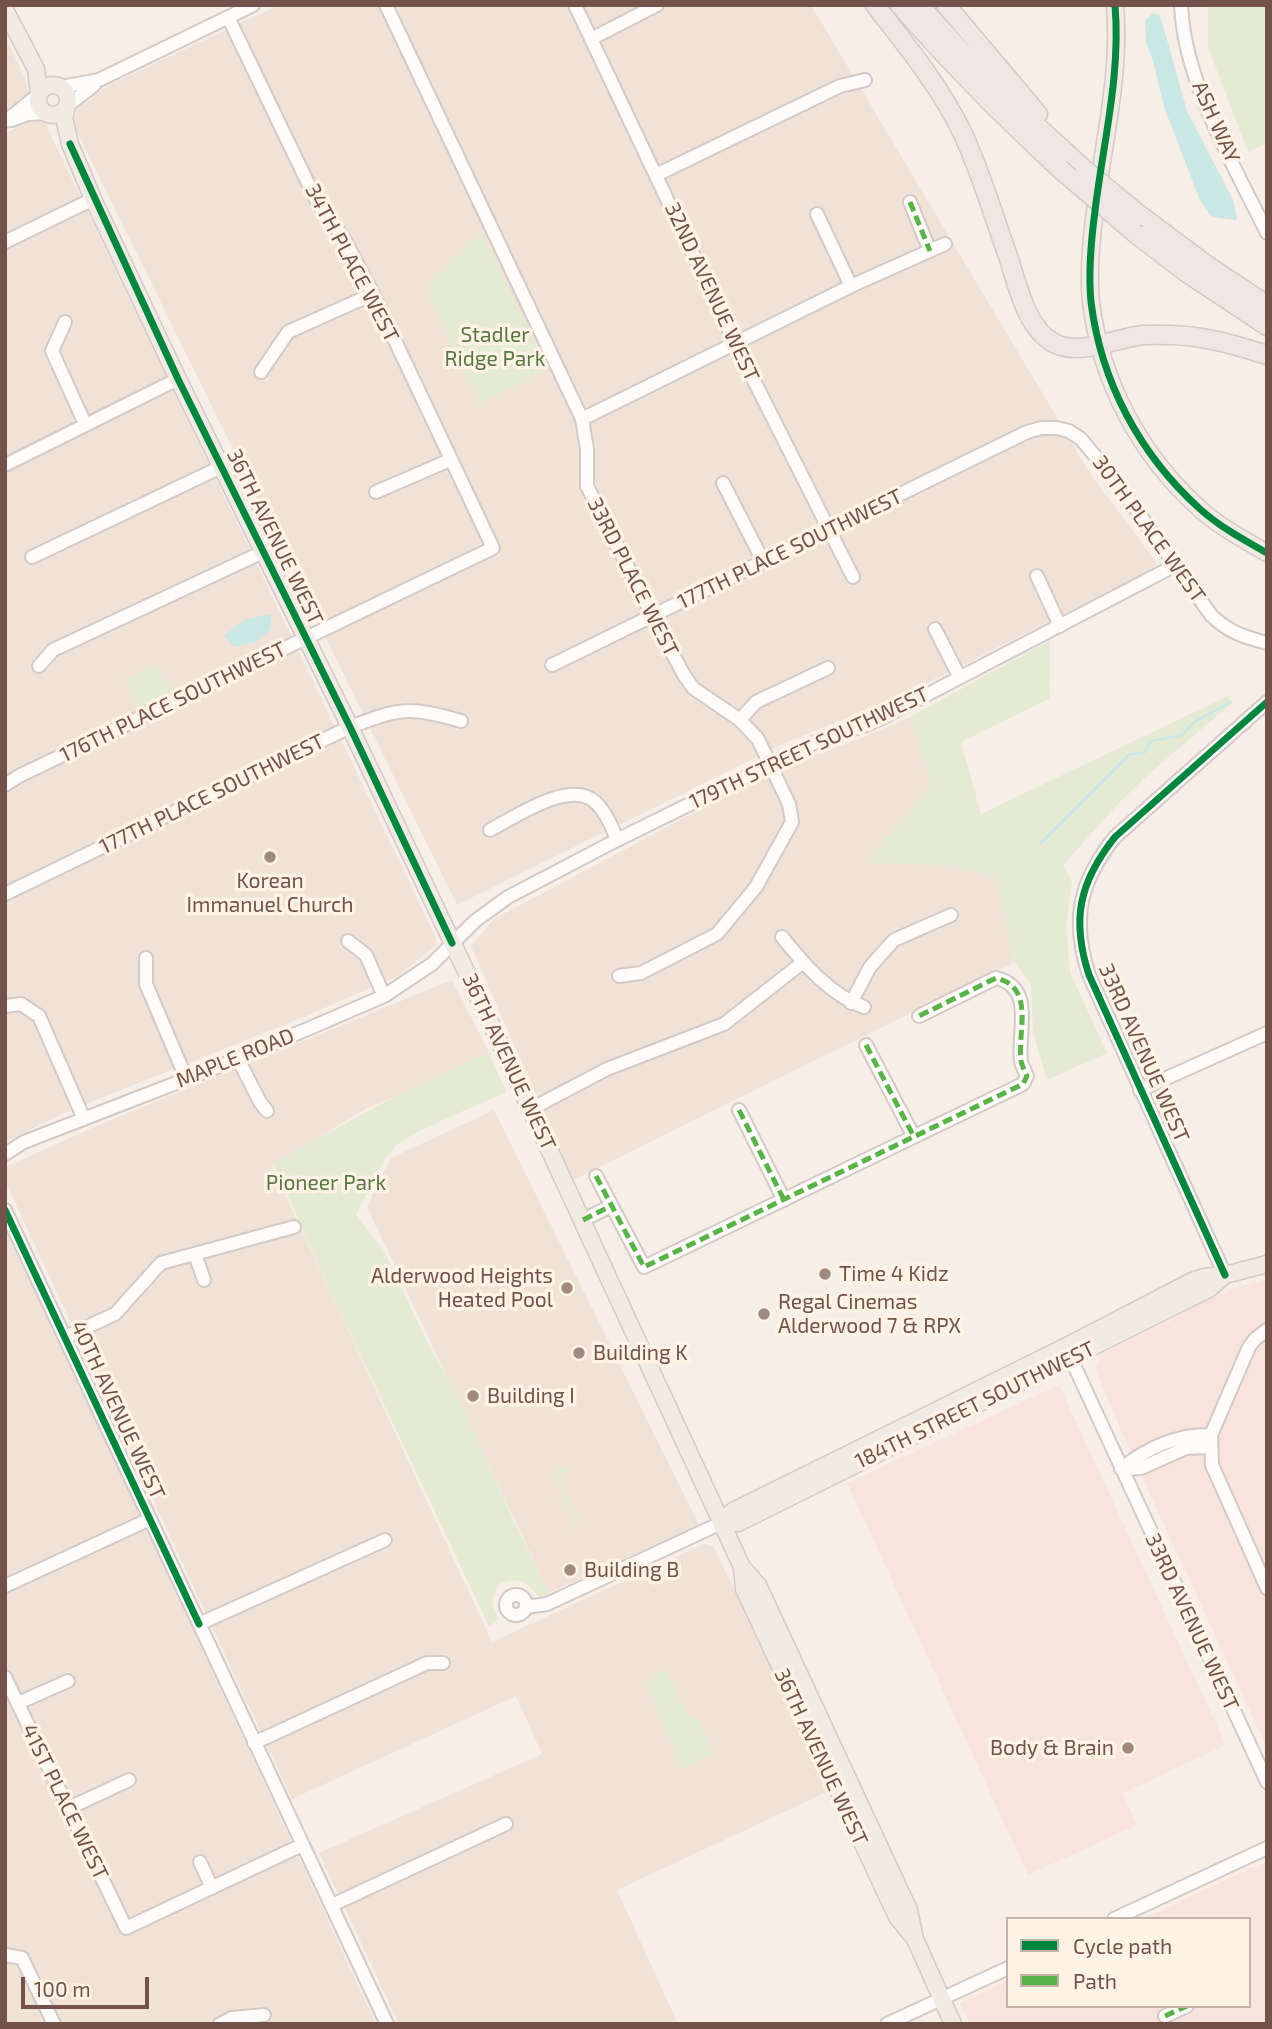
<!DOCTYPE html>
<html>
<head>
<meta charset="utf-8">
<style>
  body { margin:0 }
  #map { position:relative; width:1272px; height:2029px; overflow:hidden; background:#f6eee7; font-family:"Exo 2",sans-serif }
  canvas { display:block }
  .frame { position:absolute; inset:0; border:7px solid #725249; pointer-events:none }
  .legend { position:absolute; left:1006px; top:1917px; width:245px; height:91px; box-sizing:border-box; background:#fff2e7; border:2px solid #c7b2a8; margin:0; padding:9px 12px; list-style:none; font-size:21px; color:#725249 }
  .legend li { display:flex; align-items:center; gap:14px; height:35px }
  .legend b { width:35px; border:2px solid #c7b2a8 }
  .scale { position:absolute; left:21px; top:1977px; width:128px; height:32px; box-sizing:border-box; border:4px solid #725249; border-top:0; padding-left:9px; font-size:21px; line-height:24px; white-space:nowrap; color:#725249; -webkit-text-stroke:5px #fff2e7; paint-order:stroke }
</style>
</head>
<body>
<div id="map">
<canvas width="1272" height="2029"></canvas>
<div class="frame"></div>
<ul class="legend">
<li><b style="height:9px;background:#00873e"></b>Cycle path</li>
<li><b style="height:9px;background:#59b447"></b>Path</li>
</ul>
<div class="scale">100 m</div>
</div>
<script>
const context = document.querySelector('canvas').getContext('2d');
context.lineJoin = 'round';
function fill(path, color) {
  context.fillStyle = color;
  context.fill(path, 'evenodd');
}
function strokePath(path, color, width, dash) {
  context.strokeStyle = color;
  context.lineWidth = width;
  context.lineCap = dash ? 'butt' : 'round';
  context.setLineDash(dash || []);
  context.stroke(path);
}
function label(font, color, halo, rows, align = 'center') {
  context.font = font + ' "Exo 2",sans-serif';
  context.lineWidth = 7;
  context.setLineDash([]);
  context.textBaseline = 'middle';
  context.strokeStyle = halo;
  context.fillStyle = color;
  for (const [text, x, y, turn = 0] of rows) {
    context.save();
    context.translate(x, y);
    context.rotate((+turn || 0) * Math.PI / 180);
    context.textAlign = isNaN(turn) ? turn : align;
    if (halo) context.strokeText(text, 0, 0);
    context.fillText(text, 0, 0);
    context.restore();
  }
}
const residential = new Path2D(`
  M 279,5 L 811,5 L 1093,478 L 1156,562 L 1151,570 L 895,699 L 785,743 L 457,905 L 77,132 L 74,121 L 78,108 L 105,87 Z
  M 5,37 L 24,76 L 30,98 L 5,114 Z
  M 34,120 L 45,123 L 436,938 L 436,945 L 398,976 L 306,1016 L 66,1112 L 5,1142 L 5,133 Z
  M 910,717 L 931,787 L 865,863 L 949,865 L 997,878 L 1014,962 L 573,1180 L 471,946 L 494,919 L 770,772 L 872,734 Z
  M 452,980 L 491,1056 L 367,1108 L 272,1166 L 492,1642 L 704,1544 L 714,1547 L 829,1791 L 617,1890 L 678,2024 L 399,2024 L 319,1853 L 542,1754 L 516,1696 L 292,1799 L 5,1181 L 6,1167 L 85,1131 Z
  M 494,1110 L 699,1525 L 549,1593 L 367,1207 L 391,1158 Z
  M 5,1225 L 376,2024 L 5,2024 Z`);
const commercial = new Path2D(`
  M 1267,1279 L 1267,1748 L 1129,1449 L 1095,1369 L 1101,1355 L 1180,1316 L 1194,1306 L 1236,1288 Z
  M 1059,1385 L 1226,1745 L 1123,1793 L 1137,1825 L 1028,1875 L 847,1483 Z
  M 1267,1861 L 1267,2024 L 970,2024 L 960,2003 L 1008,1981 L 1008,2006 L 1249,2006 L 1249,1919 L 1142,1919 Z`);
const green = new Path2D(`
  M 1208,5 L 1267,5 L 1267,143 L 1248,152 L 1208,47 Z
  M 481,231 L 550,369 L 479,404 L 425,287 Z
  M 1049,641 L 1050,698 L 961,742 L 981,814 L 1228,696 L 1232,703 L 1150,773 L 1118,804 L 1063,865 L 1072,882 L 1066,925 L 1070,972 L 1107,1053 L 1047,1080 L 1033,1032 L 1031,984 L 1014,962 L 997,878 L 949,865 L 864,863 L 931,787 L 910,717 Z
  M 157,664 L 173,692 L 139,708 L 125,679 Z
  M 488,1053 L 507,1092 C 483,1103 409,1132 394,1148 C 377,1168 367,1192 356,1215 L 384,1251 L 430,1348 L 456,1392 L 514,1522 L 549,1593 L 540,1598 C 527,1581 517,1575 497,1585 L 492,1603 L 499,1620 L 489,1626 L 330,1291 L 273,1163 L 399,1094 Z
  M 563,1467 L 570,1468 L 558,1477 L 579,1520 L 574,1524 L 576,1530 L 572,1530 L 568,1524 L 574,1521 L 565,1502 L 560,1504 L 559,1502 L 564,1498 L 555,1477 L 549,1479 L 547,1474 Z
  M 667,1669 C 674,1685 682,1714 699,1721 L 714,1753 L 682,1768 L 645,1683 L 656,1673 Z`);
const water = new Path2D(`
  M 1153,13 L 1159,15 L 1162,22 L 1187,111 L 1234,202 L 1237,220 L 1212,217 L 1199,198 L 1164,107 L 1154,64 L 1146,42 L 1145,21 Z
  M 271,614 L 271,629 L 255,642 L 234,647 L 224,636 L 244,620 Z`);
const stream = new Path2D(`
  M 1041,843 L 1130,754 L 1144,753 L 1151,741 L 1182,735 L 1194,722 L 1231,702`);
const minor = new Path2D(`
  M 386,5 L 582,419 L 587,449 L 587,486 L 653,617 L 684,675 L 693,688 L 740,720 L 758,739 L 789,804 L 792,822 L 756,887 L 717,934 L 641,973 L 619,976
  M 575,5 L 736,345 L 853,577
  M 1181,5 C 1184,82 1234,165 1267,233
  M 591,39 L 657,5
  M 61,87 L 99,80 L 253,5
  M 67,106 L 94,85
  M 12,120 L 28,114 L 44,113
  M 6,121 L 38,95
  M 656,175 L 840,86 L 865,80
  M 910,202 L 930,251
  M 817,214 L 851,286
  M 5,242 L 93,199
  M 65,322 L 52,351 L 85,424
  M 261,372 L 288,332 L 373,294
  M 582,419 L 851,286 L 945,244
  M 5,465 L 178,379
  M 723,483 L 763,561
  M 376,492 L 450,460
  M 32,557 L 221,467
  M 1037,576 L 1060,626
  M 935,629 L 959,676
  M 552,665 L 1027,432 L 1041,428 L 1057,428 L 1069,431 L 1081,439 L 1115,480 L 1211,615 C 1228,632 1244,637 1267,643
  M 39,666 L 53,650 L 263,552
  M 740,720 L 756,702 L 828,668
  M 5,785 L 19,776 L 493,548 L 373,294 L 343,237 L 318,204 L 228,17
  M 490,830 C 515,817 570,779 595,802 C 606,812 612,827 617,840
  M 5,894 L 350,727 C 401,708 407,706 461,721
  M 782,937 C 804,964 830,995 864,1007
  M 348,941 L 366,955 L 384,996
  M 146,958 L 146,984 L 186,1078
  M 851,1003 L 870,967 L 894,940 L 951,915
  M 5,1006 L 21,1004 L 39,1016 L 84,1119
  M 866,1045 L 914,1137
  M 238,1059 L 260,1102 L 267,1111
  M 1140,1090 L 1267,1033
  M 531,1109 L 607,1069 L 724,1024 L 802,963
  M 739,1110 L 784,1200
  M 5,1154 L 24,1142 L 238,1059 L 384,996 L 432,964 L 475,921 L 508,897 L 617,840 L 826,737 L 866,725 L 884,717 L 1174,566
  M 596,1176 L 644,1267 L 1023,1084 L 1027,1076 C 1025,1071 1022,1066 1021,1061 C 1017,1033 1036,987 996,978 L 919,1016
  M 5,1210 L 387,2024
  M 583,1220 L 611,1206
  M 195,1254 L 204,1280
  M 1225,1275 L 1089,975 C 1071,920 1079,882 1115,837 L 1267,702
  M 1267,1330 L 1255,1339 L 1249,1347 L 1211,1435 L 1212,1465 L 1267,1588
  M 65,1337 L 115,1314 L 161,1263 L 294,1227
  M 1067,1350 L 1267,1782
  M 1121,1469 C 1146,1448 1178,1434 1211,1435
  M 1122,1469 L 1141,1468 L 1186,1448 L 1210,1447
  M 5,1586 L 150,1519
  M506 1605a10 10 0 1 1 20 0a10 10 0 1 1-20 0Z
  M 526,1607 L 547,1604 L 721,1523
  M 199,1624 L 385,1540
  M 5,1677 L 126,1928 L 302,1845
  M 18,1703 L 68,1681
  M 254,1743 L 427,1663 L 443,1663
  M 69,1808 L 129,1780
  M 200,1862 L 212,1888
  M 332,1905 L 506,1824
  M 1114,1919 L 1267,1848
  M 5,1955 L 22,1958 L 54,2024
  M 1165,2016 L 1187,2006
  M 220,2024 L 232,2018 L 264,2015
  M 887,2024 L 1008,1968`);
const major = new Path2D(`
  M 1115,5 C 1121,75 1103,143 1095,211 C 1091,241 1088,272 1091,302 C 1101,382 1140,455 1200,509 C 1220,527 1244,540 1267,553
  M 5,10 L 36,69 L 39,93
  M38 100a15 15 0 1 1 30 0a15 15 0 1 1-30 0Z
  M 67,106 L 64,118 L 70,144 L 93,199 L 178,379 L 350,727 L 500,1043 L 742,1567 L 744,1589 L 897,1917 L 915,1939
  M 721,1523 L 733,1511 L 1065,1347 L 1192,1281 L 1204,1277 L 1225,1275 L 1267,1264
  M 721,1523 L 738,1523 L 1209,1289 L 1225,1275
  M 742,1567 L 758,1585 L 909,1910 L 915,1939 L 953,2024`);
const highway = new Path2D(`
  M 875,5 C 907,46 939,85 962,132 C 981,172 993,215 1008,256 C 1017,283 1026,329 1054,343 C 1079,356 1111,340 1137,336 C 1147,334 1158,335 1168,335 C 1202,335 1235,345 1267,355
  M 900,5 C 950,63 1004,117 1060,169
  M 919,5 L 993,86 L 1085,170
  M 946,5 L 1038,114
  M 1141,216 L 1208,266 L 1267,305
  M 1136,234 L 1187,273 L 1267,326`);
const highwayBridge = new Path2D(`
  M 1060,169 L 1136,234
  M 1085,170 L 1141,216`);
const quiet = new Path2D(`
  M 910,202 L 930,251
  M 866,1045 L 914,1137
  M 739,1110 L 784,1200
  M 596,1176 L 644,1267 L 1023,1084 L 1027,1076 C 1025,1071 1022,1066 1021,1061 C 1017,1033 1036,987 996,978 L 919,1016
  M 583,1220 L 611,1206
  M 1165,2016 L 1187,2006`);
const cycleway = new Path2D(`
  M 1115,5 C 1121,75 1103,143 1095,211 C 1091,241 1088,272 1091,302 C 1101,382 1140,455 1200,509 C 1220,527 1244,540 1267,553
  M 70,144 L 178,379 L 350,727 L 452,943
  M 5,1210 L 199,1624
  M 1225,1275 L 1089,975 C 1071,920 1079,882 1115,837 L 1267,702`);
const markers = [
  [270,857,7,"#a08980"],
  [825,1274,7,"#a08980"],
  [567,1288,7,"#a08980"],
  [764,1314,7,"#a08980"],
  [579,1353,7,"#a08980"],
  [473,1396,7,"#a08980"],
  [570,1570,7,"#a08980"],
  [1128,1748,7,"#a08980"]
];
const streetNames = [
  ["ASH WAY",1216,122,66],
  ["34TH PLACE WEST",352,263,62],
  ["32ND AVENUE WEST",712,292,65],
  ["30TH PLACE WEST",1149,529,54],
  ["36TH AVENUE WEST",275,537,64],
  ["177TH PLACE SOUTHWEST",790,549,-26],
  ["33RD PLACE WEST",633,577,63],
  ["176TH PLACE SOUTHWEST",173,702,-26],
  ["179TH STREET SOUTHWEST",809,748,-25],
  ["177TH PLACE SOUTHWEST",212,794,-26],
  ["33RD AVENUE WEST",1144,1053,66],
  ["MAPLE ROAD",235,1058,-22],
  ["36TH AVENUE WEST",509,1062,65],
  ["184TH STREET SOUTHWEST",975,1405,-26],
  ["40TH AVENUE WEST",118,1410,65],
  ["33RD AVENUE WEST",1192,1622,65],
  ["36TH AVENUE WEST",821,1757,65],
  ["41ST PLACE WEST",65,1802,64]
];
const parkNames = [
  ["Stadler",495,335],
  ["Ridge Park",495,359],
  ["Pioneer Park",326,1183]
];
const poiNames = [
  ["Korean",270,881,"center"],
  ["Immanuel Church",270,905,"center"],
  ["Time 4 Kidz",839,1274],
  ["Alderwood Heights",553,1276,"right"],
  ["Heated Pool",553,1300,"right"],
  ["Regal Cinemas",778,1302],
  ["Alderwood 7 & RPX",778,1326],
  ["Building K",593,1353],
  ["Building I",487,1396],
  ["Building B",584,1570],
  ["Body & Brain",1114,1748,"right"]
];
fill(residential, '#f1e2d7');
fill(commercial, '#f9e4dd');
fill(green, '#e4ebd2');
fill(water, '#c9e7e5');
strokePath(stream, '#c9e7e5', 2.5);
strokePath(minor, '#d4cac5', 16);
strokePath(major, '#d5c9c4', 19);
strokePath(highway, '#d5c9c4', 21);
strokePath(minor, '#fefcfb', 12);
strokePath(major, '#f2ebe4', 16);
strokePath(highway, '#f0e6e3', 18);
strokePath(highwayBridge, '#d5c9c4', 21, []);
strokePath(highwayBridge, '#f0e6e3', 18);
strokePath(quiet, '#59b447', 5, [10, 5]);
strokePath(cycleway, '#00873e', 7);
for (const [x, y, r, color] of markers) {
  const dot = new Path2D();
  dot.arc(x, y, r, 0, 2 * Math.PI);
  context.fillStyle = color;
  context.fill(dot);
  strokePath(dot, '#fff2e7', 2.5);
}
label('21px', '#725249', '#fff2e7', streetNames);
label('21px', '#597841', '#fff2e7', parkNames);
label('21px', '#725249', '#fff2e7', poiNames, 'left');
</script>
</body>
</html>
